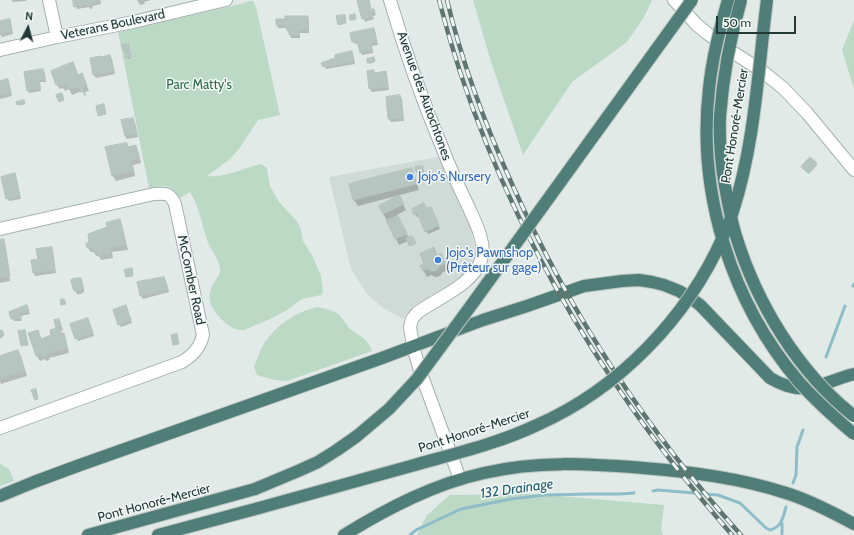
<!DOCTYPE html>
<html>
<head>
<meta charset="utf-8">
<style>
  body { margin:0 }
  #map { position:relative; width:854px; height:535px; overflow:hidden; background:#e1eae7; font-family:Cabin,sans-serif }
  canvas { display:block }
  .north { position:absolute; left:8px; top:8px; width:40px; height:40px; -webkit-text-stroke:3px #f1f7f5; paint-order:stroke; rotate:6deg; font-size:11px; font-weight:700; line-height:16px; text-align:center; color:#233935 }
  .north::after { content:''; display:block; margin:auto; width:14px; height:18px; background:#233935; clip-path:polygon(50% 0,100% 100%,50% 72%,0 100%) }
  .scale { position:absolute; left:716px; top:16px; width:80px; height:18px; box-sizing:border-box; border:2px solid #233935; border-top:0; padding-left:5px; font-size:12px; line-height:14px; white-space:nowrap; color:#233935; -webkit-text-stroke:3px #f1f7f5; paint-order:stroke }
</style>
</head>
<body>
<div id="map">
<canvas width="854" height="535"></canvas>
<div class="north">N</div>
<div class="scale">50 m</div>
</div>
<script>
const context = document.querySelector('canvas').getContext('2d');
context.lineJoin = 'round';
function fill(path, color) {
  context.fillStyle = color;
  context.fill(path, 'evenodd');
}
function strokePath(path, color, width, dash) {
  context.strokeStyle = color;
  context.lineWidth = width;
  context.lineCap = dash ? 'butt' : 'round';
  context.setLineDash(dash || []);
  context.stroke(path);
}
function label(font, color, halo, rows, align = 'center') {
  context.font = font + ' Cabin,sans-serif';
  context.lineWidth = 3;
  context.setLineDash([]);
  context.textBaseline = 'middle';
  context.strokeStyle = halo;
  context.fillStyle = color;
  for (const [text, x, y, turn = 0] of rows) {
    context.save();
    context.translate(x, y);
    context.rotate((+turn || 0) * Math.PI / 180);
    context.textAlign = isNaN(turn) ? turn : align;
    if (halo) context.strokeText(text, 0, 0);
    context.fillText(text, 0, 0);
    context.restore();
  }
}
const built = new Path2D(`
  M 438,157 L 443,167 L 470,227 L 472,234 L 475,252 L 471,264 L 461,278 L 414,306 L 406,314 L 403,319 L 383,308 L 367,294 L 351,269 L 329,177 Z`);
const green = new Path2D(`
  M 473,0 L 652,0 L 644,17 L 627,42 L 572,82 L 523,155 L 491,62 Z
  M 249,1 L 253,1 L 256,7 L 280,115 L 258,120 L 239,149 L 230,159 L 207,176 C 226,178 243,168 261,164 L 267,168 L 268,175 L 270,186 L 279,202 L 296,220 L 301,229 L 303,241 L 313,257 L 321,276 L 323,292 L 321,295 L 302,299 L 287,310 L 268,320 L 244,330 C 231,332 216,315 211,305 C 209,300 209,294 211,289 C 212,283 220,277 220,270 C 220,262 214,254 210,247 C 202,230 201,208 190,192 L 180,198 C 171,183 164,186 149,188 L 118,32 L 220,9 L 244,3 Z
  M 854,20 L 854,89 L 842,50 Z
  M 317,307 C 324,308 332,310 338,314 C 343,318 346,325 350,329 C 360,337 367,337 372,351 L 287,381 L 274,380 L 257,375 L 254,367 C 256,361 259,355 261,349 C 272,328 294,312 317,307 Z
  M 0,464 L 9,469 L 14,481 L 0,486 Z
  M 537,494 L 664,505 L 661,530 L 663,535 L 417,535 L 427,515 L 450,495 Z`);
const shadow = new Path2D(`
  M 11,0 L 26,0 L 26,1 L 13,2 Z
  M 74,0 L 100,0 L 101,4 L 92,6 L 93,8 L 90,9 L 89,7 L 77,9 Z
  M 137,0 L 151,0 L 144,2 L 145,4 L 140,5 Z
  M 365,0 L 368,0 L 371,10 L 374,10 L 376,15 L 373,16 L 374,19 L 365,22 L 358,2 Z
  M 308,17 L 309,20 L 309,33 L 300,33 L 300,38 L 291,38 L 290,35 L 290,31 L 287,31 L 286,28 L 278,28 L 277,25 L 277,20 Z
  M 9,20 L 11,23 L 13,34 L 2,37 L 0,34 L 0,22 Z
  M 374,29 L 375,32 L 378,45 L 372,46 L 373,53 L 362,55 L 361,52 L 359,43 L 355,44 L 353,41 Z
  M 129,46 L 129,51 L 131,58 L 128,59 L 126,51 L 124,50 Z
  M 352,53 L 353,56 L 355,64 L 326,69 L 323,63 Z
  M 110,57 L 112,59 L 115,74 L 96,78 L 94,75 L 91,59 Z
  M 373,58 L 375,62 L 369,64 L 368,60 Z
  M 43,70 L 45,73 L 46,82 L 40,82 L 41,91 L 29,93 L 28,90 Z
  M 373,71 L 375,74 L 385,72 L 387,75 L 389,90 L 372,92 L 370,89 L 368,72 Z
  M 82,74 L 89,91 L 85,92 L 86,96 L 85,96 L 82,91 L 72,95 L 69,89 L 65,91 L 63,88 L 60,89 L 57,85 Z
  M 8,80 L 9,83 L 12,96 L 0,99 L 0,81 L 1,82 Z
  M 400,96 L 402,99 L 404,121 L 391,122 L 389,119 L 387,98 Z
  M 133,119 L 135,122 L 138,137 L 127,139 L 125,136 L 122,121 Z
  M 136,146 L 138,151 L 141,163 L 133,165 L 135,176 L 116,181 L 113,176 L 106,147 L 128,148 Z
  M 816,163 L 817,165 L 809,174 L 803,168 Z
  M 422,167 L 424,170 L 424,172 L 418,173 L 418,172 Z
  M 411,170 L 415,176 L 419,190 L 358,206 L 354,200 L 351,185 Z
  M 14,175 L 16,177 L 21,199 L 9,201 L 7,198 Z
  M 399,197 L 406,210 L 397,215 L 409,238 L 412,238 L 415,244 L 411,246 L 408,241 L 399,245 L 380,207 Z
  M 413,209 L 426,210 L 432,211 L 440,229 L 428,234 L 419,216 L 417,217 Z
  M 119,220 L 122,225 L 128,250 L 112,252 L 113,258 L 101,260 L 99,256 L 96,256 L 94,252 L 91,252 L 88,248 L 108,227 Z
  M 3,240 L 5,244 L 4,244 L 10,281 L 0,283 L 0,241 Z
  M 51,248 L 53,251 L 56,273 L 35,276 L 34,273 L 40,259 Z
  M 437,256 L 444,260 L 449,270 L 443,272 L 440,276 L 437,277 L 435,277 L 431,275 L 427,277 L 421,266 Z
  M 164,278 L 166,281 L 169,292 L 143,299 L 141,296 L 138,283 Z
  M 81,279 L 84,289 L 84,292 L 81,294 L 77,294 L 75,290 Z
  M 28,309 L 30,314 L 21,316 L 22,321 L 14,321 L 10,313 Z
  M 127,310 L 132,323 L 121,327 L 119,324 Z
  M 59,320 L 63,330 L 61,331 L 62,334 L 63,334 L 66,339 L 69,353 L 49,358 L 50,360 L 46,361 L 45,359 L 40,361 L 37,356 L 30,334 L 37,331 L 41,339 L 53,336 L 58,329 Z
  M 89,322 L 94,336 L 78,341 L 76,338 Z
  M 18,351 L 21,356 L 27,376 L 1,384 L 0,381 L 0,357 Z`);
const stream = new Path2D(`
  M 853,286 L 854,284
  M 826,357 L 845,306
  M 793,483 L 796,475 L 797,447 L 803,430
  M 653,491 L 658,490 L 718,495 L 740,503 L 766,528 L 770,530 C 782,527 783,517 786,507
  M 782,523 L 782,535
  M 410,535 L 416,530 L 461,509 L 511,499 L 546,495 L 590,494 L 620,494 L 634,493`);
const building = new Path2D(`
  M 73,0 L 100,0 L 100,1 L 91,3 L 92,5 L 87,6 L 87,4 L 74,7 Z
  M 361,0 L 369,0 L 371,9 L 374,9 L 375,12 L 372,13 L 373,16 L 362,19 L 357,1 Z
  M 355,14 L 356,19 L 353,20 L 350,20 L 349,16 L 350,15 Z
  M 345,15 L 346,23 L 338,25 L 336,16 Z
  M 285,16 L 308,16 L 308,30 L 299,30 L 299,35 L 289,35 L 289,28 L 285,28 L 285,25 L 276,25 L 276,19 L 285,19 Z
  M 10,19 L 12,31 L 0,34 L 0,21 Z
  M 374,28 L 377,42 L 371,43 L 372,50 L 360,53 L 357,41 L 352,42 L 350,33 Z
  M 129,44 L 129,50 L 123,51 L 122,45 Z
  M 130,51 L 131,57 L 126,58 L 125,52 Z
  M 352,51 L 354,61 L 323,67 L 321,63 L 335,58 L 335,55 Z
  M 110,55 L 114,71 L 93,75 L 90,58 L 101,56 L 101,57 Z
  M 374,57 L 375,61 L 367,63 L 367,59 Z
  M 73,62 L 78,75 L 82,73 L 87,86 L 83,87 L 84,91 L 81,92 L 79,86 L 69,90 L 66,84 L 61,86 L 60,84 L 56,85 L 51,71 Z
  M 43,69 L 45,79 L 39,80 L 40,88 L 27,91 L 24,72 Z
  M 374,70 L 374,73 L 386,71 L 388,87 L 369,89 L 367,71 Z
  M 8,79 L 11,93 L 0,95 L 0,81 Z
  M 62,93 L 64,100 L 59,102 L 56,95 Z
  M 400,95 L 403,118 L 388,119 L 386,97 Z
  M 24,100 L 25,104 L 17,105 L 16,102 Z
  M 104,104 L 106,114 L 98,116 L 96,106 Z
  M 133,118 L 137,134 L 125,136 L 121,120 Z
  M 127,143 L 128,147 L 136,145 L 139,158 L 131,160 L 133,171 L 112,176 L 105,147 Z
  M 810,157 L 817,163 L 808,173 L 801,167 Z
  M 416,166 L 423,166 L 423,171 L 421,172 L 417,173 L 415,170 L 415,167 Z
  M 412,168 L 416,184 L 353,200 L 349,184 Z
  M 15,173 L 20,196 L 6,199 L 1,177 Z
  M 399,195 L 404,204 L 383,214 L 379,206 Z
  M 424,203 L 427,208 L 431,207 L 439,225 L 425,232 L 417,213 L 414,215 L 412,209 Z
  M 398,216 L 407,234 L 395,239 L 386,220 Z
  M 120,219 L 126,245 L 110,248 L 111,253 L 98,256 L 97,251 L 93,252 L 92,247 L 87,248 L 86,243 L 89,243 L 88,234 L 107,227 L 106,223 Z
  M 412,236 L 416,243 L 409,246 L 406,238 Z
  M 4,239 L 10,276 L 0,278 L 0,240 Z
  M 52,247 L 55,270 L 33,273 L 31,260 L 38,259 L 36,249 Z
  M 434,247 L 437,255 L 441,253 L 446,263 L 440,266 L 437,270 L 434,271 L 430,271 L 427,269 L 423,271 L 420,266 L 424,264 L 420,254 Z
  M 132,268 L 133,276 L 126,277 L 124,270 Z
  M 164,277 L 168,289 L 140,296 L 137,282 Z
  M 76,278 L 81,278 L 83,286 L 83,289 L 79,291 L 74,291 L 72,285 L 71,280 L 72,279 Z
  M 64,299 L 66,304 L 61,305 L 60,300 Z
  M 27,305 L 29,311 L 20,313 L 21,318 L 11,319 L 9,312 Z
  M 126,305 L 131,320 L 118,325 L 113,310 Z
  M 88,318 L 93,333 L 75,339 L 70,324 Z
  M 59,319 L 61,325 L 59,326 L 61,333 L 64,333 L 67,348 L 47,353 L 48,355 L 42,357 L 42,355 L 36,356 L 28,333 L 38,330 L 41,339 L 51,335 L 50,330 L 56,328 L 54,320 Z
  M 0,330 L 2,330 L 4,335 L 2,337 L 0,338 Z
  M 25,330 L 28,345 L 21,346 L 18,331 Z
  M 177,334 L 179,344 L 173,345 L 171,335 Z
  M 18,350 L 25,371 L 0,379 L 0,356 Z
  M 36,389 L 38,399 L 35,400 L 31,390 Z`);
const minor = new Path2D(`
  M 49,0 L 57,37
  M 390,0 C 405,52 423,102 444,152 C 451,171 460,189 469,208 C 473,218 479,228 481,239 C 483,245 483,253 481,260 C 473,285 437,298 417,313 L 412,319 L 410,327 L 413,346 L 420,371 L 460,479
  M 0,50 L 57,37 L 133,22 L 226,0
  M 0,229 L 154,194 C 166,193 170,193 175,204 L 203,335 C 200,348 193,355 182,362 L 0,428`);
const tertiary = new Path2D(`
  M 674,0 L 697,25 L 708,34 L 734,53 L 762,71 L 783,88 L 807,113 L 854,170`);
const trunk = new Path2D(`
  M 0,496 L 34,482 L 80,465 L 382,358 L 483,320 L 527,306 L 584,286 L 622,281 L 639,280 L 652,282 L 664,285 L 679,291 L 689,297 L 700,305 L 770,378 C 806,399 819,383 854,374
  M 88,535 L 255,489
  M 158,535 L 259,508
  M 344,535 C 388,508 434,484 484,473 C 538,460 589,464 643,468 C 691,472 740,478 786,493 C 809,500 832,512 854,524`);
const rail = new Path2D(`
  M 439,0 C 490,199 597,381 732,535
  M 447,0 C 462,63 485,124 512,184 C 569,311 647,431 741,535`);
const trunkBridge = new Path2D(`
  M 728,0 C 720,29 712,58 709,89 C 697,193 731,302 799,382 C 816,401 835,418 854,434
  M 741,0 C 730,38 723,77 720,116 C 719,139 721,163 725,186 C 728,203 731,220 736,236 C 757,304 798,372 854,416
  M 255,489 L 298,471 L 318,462 L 337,450 L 357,436 L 389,409 L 417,379 L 470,307 L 692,0
  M 259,508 C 310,494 360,480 411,466 C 453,454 497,444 537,425 C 619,389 687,318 723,237 C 726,228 731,220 733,211 C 755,143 758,70 767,0`);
const markers = [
  [410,177,4,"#3f7fe0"],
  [438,260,4,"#3f7fe0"]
];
const streetNames = [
  ["Veterans Boulevard",113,25,-12],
  ["Avenue des Autochtones",424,96,70],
  ["Pont Honoré-Mercier",735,126,-81],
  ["McComber Road",191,280,78],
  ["Pont Honoré-Mercier",474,431,-18],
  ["Pont Honoré-Mercier",154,503,-15]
];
const parkNames = [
  ["Parc Matty's",199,85]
];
const shopNames = [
  ["Jojo's Nursery",418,177],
  ["Jojo's Pawnshop",446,253],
  ["(Prêteur sur gage)",446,268]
];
const waterNames = [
  ["132 Drainage",517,489,-8]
];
fill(built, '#d0dad6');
fill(green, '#bcd9c6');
fill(shadow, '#0003');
strokePath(stream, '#8ebdca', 3);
fill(building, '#b7c5c0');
strokePath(building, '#b4c3be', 1);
strokePath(minor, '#a4b1ae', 14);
strokePath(tertiary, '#a4b1ae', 14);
strokePath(trunk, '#bdc4c2', 14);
strokePath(minor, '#fff', 12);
strokePath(tertiary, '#fff', 12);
strokePath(trunk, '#4e7e77', 12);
strokePath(rail, '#5e7570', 4.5);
strokePath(rail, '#f1f7f5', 3, [9]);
strokePath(trunkBridge, '#bdc4c2', 14, []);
strokePath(trunkBridge, '#4e7e77', 12);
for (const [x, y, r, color] of markers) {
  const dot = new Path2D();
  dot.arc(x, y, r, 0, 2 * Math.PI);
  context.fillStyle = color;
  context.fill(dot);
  strokePath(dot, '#f1f7f5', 1.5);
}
label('13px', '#233935', '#f1f7f5', streetNames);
label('13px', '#326c4c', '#f1f7f5', parkNames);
label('13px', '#366cbe', '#f1f7f5', shopNames, 'left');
label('italic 14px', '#245d6f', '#f1f7f5', waterNames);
</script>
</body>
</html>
